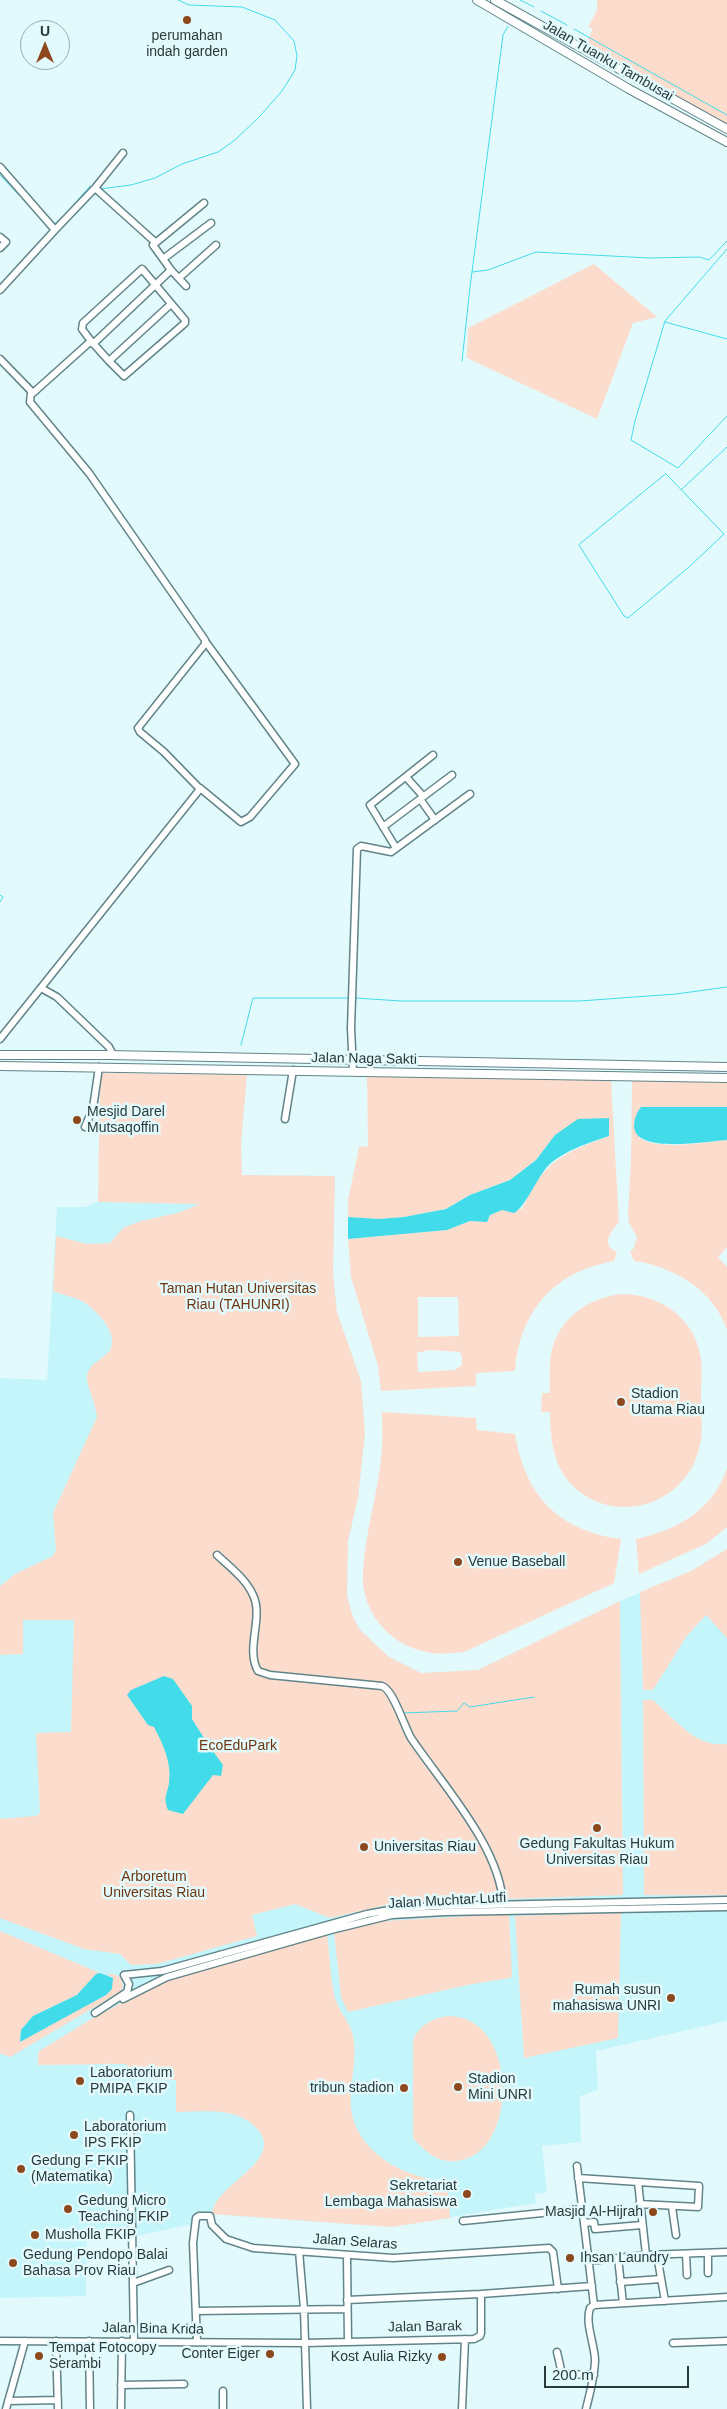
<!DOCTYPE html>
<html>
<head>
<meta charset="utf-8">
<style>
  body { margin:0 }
  #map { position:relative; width:727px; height:2409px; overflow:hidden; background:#e3fafd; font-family:Arial,sans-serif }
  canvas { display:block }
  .north { position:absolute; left:20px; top:20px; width:50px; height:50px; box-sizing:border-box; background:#e3fafd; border:1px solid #99adaf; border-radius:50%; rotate:0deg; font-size:14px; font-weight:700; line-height:20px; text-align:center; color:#2a393b }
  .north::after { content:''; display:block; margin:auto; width:18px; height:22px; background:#8d491d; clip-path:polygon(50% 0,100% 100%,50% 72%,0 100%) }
  .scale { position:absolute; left:544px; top:2366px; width:145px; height:22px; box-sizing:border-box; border:2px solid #2a393b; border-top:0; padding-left:6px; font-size:15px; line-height:18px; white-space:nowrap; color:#2a393b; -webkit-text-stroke:4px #e3fafd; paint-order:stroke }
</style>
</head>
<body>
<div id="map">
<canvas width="727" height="2409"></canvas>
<div class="north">U</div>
<div class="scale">200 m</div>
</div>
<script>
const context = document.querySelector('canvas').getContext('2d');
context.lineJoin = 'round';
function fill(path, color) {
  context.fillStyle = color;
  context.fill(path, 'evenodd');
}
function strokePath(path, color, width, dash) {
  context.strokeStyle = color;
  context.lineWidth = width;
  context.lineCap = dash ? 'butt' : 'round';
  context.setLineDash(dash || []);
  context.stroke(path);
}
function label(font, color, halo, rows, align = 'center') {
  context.font = font + ' Arial,sans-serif';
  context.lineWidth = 5;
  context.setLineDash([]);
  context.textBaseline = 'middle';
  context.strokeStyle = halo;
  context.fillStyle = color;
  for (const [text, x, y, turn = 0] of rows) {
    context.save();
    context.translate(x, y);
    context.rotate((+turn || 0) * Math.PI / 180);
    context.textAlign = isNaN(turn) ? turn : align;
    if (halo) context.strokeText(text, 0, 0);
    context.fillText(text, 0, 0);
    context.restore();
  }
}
const built = new Path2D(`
  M 247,1075 L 241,1144 L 242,1175 L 335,1176 L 333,1273 L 337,1312 L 361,1381 L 365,1433 L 358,1498 L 348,1541 L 347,1596 L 353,1617 L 360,1630 L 389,1657 L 421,1673 L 478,1670 L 620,1601 L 691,1571 L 727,1549 L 727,2021 L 596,2051 L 598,2090 L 580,2096 L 581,2142 L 542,2146 L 547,2192 L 535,2194 L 536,2203 L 391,2227 L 196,2213 L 193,2224 L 136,2236 L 136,2228 L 87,2229 L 86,2296 L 0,2298 L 0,1378 L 47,1380 L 57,1207 L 86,1207 L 98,1202 L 201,1204 Z`);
const green = new Path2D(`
  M 597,0 L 727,0 L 727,125 L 584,47 L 593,29 L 588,27 L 597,10 Z
  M 594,264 L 657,317 L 633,323 L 597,419 L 467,358 L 468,328 Z
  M 100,1073 L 247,1075 L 241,1144 L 242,1175 L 335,1176 L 333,1273 L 337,1312 L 361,1381 L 365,1433 L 358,1498 L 348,1541 L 347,1596 L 353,1617 L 360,1630 L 389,1657 L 421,1673 L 478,1670 L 620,1601 L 623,1895 L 395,1903 L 330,1918 L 295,1904 L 252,1915 L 257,1936 L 157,1964 L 131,1965 L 120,1954 L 84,1949 L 0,1918 L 0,1819 L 36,1816 L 40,1813 L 36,1733 L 71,1732 L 74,1620 L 23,1620 L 23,1654 L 0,1655 L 0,1586 L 15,1574 L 53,1556 L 56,1550 L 53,1513 L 97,1417 C 96,1404 86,1385 87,1376 C 88,1364 104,1359 110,1350 C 119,1334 98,1312 85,1303 C 77,1297 62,1295 53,1291 L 56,1236 L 87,1244 L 110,1243 L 123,1228 L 141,1221 L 177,1213 L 200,1204 L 98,1202 Z
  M 367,1076 L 611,1080 L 619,1222 C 611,1232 600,1244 617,1252 L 614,1261 C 555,1271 519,1311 515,1371 L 476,1373 L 476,1386 L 381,1391 L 378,1366 L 351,1277 L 348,1239 L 447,1230 L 470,1221 L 487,1222 L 490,1215 L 502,1210 L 522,1209 C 543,1161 562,1154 609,1136 L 555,1135 L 536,1160 L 510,1180 L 470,1195 L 446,1209 L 404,1217 L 379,1219 L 348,1217 L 348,1200 L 359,1147 L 368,1146 ZM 418,1297 L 458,1297 L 459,1336 L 418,1337 ZM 429,1350 L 460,1352 L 462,1357 L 462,1365 L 455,1370 L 418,1372 L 417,1353 Z
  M 632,1080 L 727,1083 L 727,1107 L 641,1107 L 639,1138 C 663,1151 701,1142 727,1140 L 727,1247 L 718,1257 L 727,1267 L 727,1330 C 713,1289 674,1267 634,1261 L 630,1252 L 634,1248 L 637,1237 L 629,1223 L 628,1213 L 631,1161 Z
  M 623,1294 C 660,1295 693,1317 700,1354 C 703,1368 701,1383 701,1396 C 701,1413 704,1432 699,1449 C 688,1496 634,1521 591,1499 C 556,1481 550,1448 550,1412 L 541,1412 L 542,1393 L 550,1393 C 550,1380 549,1366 551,1354 C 558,1318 589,1297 623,1294 Z
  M 382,1412 L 476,1418 L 477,1430 L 515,1434 C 525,1495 558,1531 621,1539 L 614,1583 L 464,1652 C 452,1653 439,1655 426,1652 C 389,1645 360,1610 363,1572 C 365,1534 377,1496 381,1459 C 383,1444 382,1428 382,1412 Z
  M 727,1469 L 727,1527 L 706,1544 L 639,1574 L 636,1539 C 677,1530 712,1511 727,1469 Z
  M 727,1549 L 727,1638 L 706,1615 L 686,1637 L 653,1690 L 643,1690 L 640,1592 L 691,1571 Z
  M 643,1700 L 653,1700 C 675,1719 695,1748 727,1744 L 727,1895 L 644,1895 Z
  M 621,1913 L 618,2038 L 524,2058 L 515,1916 Z
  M 509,1914 L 512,1976 L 510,1978 L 472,1984 L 348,2012 L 341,1997 L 334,1932 L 384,1921 Z
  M 0,1931 L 100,1973 L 96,1974 L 77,1995 L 33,2016 L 21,2030 L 20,2041 L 106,1995 L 113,1978 L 107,1974 L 114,1974 L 121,1978 L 123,1987 L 120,1992 L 10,2057 L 0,2053 Z
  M 327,1934 C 330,1955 330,1978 335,1998 C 339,2012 350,2022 353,2036 C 358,2060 349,2084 351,2108 C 356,2153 406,2179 447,2181 L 450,2218 L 391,2227 L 212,2214 C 214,2185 283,2162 259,2131 C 239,2106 205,2112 176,2112 L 176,2080 L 146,2079 L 125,2064 L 38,2065 L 38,2052 L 96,2016 L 168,1980 Z
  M 448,2016 C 517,2015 520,2147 462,2160 C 440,2165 427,2154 413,2138 L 413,2040 C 419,2025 433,2018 448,2016 Z`);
const water = new Path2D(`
  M 641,1107 L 727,1107 L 727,1140 C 708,1141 633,1155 634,1125 C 635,1117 636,1114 641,1107 Z
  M 609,1118 L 609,1136 C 589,1143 562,1151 547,1167 C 536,1180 525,1207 514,1213 L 502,1210 L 490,1215 L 487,1222 L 470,1221 L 447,1230 L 348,1239 L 348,1217 L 379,1219 L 404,1217 L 446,1209 L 470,1195 L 510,1180 L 536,1160 L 555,1135 L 578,1119 Z
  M 164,1676 L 173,1679 L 192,1706 L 192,1719 L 204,1738 L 211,1739 L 208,1744 L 223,1765 L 221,1776 L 213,1775 L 183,1814 L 168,1810 C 163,1796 167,1796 169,1783 C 172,1763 163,1744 154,1727 L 148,1725 L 127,1695 L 131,1690 Z
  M 100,1973 L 113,1978 L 112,1989 L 106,1995 L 20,2042 L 21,2030 L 33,2016 L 77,1995 L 96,1974 Z`);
const stream = new Path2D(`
  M 520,0 L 534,7
  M 541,11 L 567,25
  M 574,29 L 727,115
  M 0,175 L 41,218
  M 99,189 L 131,185 L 155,178 L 182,164 L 218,152 L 235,140 L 260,116 L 282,91 L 295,70 L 297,56 L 294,41 L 275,20 L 242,7 L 189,5 L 178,0
  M 64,216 L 90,186 L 93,187
  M 54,224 L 61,219
  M 727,249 L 665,321 L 635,421 L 631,440 L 678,468 L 727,416
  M 472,272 L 488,270 L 536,252 L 649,258 L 699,257 L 709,260 L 727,241
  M 665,322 L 727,339
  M 462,361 L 470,287 L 503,35 L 508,26
  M 666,474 L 724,534 L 689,567 L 628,618 L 624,616 L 579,545 Z
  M 682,489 L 727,447
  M 0,895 L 3,897 L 0,902
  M 356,998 L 401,1001 L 580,1001 L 676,994 L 727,987
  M 241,1045 L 253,998 L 348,998
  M 394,1707 L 400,1721
  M 402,1713 L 457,1711 L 464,1703 L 470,1707 L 534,1697
  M 413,1735 L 449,1785`);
const minor = new Path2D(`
  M 0,167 L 55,230 L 0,290
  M 95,188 L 155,242
  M 55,230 L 95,188 L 123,153
  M 0,237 L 6,242 L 0,248
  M 163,259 L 211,223
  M 179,278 L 216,245
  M 186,286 L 171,270 L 153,245 L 204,203
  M 91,341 L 109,361 L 171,304
  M 93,344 L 171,270
  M 0,359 L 33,393 L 91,341 L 82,329 L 83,323 L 142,269 L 185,320 L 185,323 L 124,376 L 109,361
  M 406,777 L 423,796
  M 200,788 L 241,822 L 250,817 L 295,764 L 205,641
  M 420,799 L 435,820
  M 383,827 L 452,775
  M 396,848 L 370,805 L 433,755
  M 41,988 L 57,997 L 109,1047 L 113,1055
  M 0,1039 L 200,789 L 164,752 L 140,732 L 138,728 L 205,644 L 205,640 L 89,473 L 30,402 L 31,393
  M 353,1071 L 351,1028 L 357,849 L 361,846 L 391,852 L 470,794
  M 285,1119 L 293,1070
  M 85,1127 L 93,1108 L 99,1067
  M 217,1555 C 229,1566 246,1579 253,1595 C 264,1617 245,1649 258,1671 L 270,1675 L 382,1686 C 393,1689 404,1726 411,1738 C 442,1784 501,1848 503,1905
  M 123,1999 L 167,1977 L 331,1930 L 392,1915 L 445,1912 L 727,1907
  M 95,2013 L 127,1992 L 129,1984 L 124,1975 L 162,1971 L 367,1914 L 395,1909 L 436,1906 L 727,1900
  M 130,2115 L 134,2341
  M 577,2166 L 594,2305
  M 578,2178 L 699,2186 L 698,2207 L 639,2204
  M 638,2182 L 646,2255
  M 672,2207 L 676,2235
  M 463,2221 L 582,2209
  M 584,2223 L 594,2222 L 595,2229 L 642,2225
  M 299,2251 L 304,2309 L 307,2409
  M 708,2253 L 708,2273
  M 686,2254 L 687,2275
  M 657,2255 L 665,2301
  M 347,2256 L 348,2342
  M 618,2258 L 623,2303
  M 589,2261 L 646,2255 L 727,2252
  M 620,2282 L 661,2279
  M 133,2283 L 169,2270
  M 347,2300 L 481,2294
  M 594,2305 L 727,2297
  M 196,2311 L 347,2309
  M 0,2341 L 305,2343 L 474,2339 L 480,2336 L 481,2333 L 481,2294 L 592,2286
  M 56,2341 L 58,2409
  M 89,2341 L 90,2409
  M 197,2342 L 193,2243 L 196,2218 L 199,2216 L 210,2216 L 212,2225 L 226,2239 L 253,2248 L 393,2258 L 549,2248 L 553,2252 L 558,2289
  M 673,2343 L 727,2341
  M 557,2352 L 562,2374 L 594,2375
  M 121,2385 L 184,2384
  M 8,2401 L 58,2400
  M 6,2409 L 25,2341
  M 121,2409 L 122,2341
  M 223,2409 L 223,2391
  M 462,2409 L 465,2339
  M 586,2409 C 590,2392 595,2376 595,2359 C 594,2343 585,2323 590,2308 L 594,2305`);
const major = new Path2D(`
  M 477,0 L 629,89 L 727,142
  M 495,0 L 727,129
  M 0,1055 L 109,1055 L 727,1067
  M 0,1066 L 727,1078`);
const markers = [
  [187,20,5,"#8d491d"],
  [77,1120,5,"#8d491d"],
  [621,1402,5,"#8d491d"],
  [458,1562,5,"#8d491d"],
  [597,1828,5,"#8d491d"],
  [364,1847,5,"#8d491d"],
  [671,1998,5,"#8d491d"],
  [80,2081,5,"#8d491d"],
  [458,2087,5,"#8d491d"],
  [404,2088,5,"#8d491d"],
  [74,2135,5,"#8d491d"],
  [21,2169,5,"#8d491d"],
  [467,2194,5,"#8d491d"],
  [68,2209,5,"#8d491d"],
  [653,2212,5,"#8d491d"],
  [35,2235,5,"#8d491d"],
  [570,2258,5,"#8d491d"],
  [13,2263,5,"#8d491d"],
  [270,2354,5,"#8d491d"],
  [39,2356,5,"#8d491d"],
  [442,2357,5,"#8d491d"]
];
const poiNames = [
  ["perumahan",187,36,"center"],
  ["indah garden",187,52,"center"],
  ["Mesjid Darel",87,1112],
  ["Mutsaqoffin",87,1128],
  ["Stadion",631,1394],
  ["Utama Riau",631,1410],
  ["Venue Baseball",468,1562],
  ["Gedung Fakultas Hukum",597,1844,"center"],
  ["Universitas Riau",597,1860,"center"],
  ["Universitas Riau",374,1847],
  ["Rumah susun",661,1990,"right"],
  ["mahasiswa UNRI",661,2006,"right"],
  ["Laboratorium",90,2073],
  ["PMIPA FKIP",90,2089],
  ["Stadion",468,2079],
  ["Mini UNRI",468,2095],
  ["tribun stadion",394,2088,"right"],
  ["Laboratorium",84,2127],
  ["IPS FKIP",84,2143],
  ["Gedung F FKIP",31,2161],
  ["(Matematika)",31,2177],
  ["Sekretariat",457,2186,"right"],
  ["Lembaga Mahasiswa",457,2202,"right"],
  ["Gedung Micro",78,2201],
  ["Teaching FKIP",78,2217],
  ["Masjid Al-Hijrah",643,2212,"right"],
  ["Musholla FKIP",45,2235],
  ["Gedung Pendopo Balai",23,2255],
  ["Bahasa Prov Riau",23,2271],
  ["Ihsan Laundry",580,2258],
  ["Tempat Fotocopy",49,2348],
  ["Serambi",49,2364],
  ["Conter Eiger",260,2354,"right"],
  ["Kost Aulia Rizky",432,2357,"right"]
];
const streetNames = [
  ["Jalan Tuanku Tambusai",608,61,30],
  ["Jalan Naga Sakti",364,1059,1],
  ["Jalan Muchtar Lutfi",447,1901,-3],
  ["Jalan Selaras",355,2242,4],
  ["Jalan Barak",425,2327,-1],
  ["Jalan Bina Krida",153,2329,1]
];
const parkNames = [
  ["Taman Hutan Universitas",238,1289],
  ["Riau (TAHUNRI)",238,1305],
  ["EcoEduPark",238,1746],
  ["Arboretum",154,1877],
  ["Universitas Riau",154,1893]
];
fill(built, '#c4f5fa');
fill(green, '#fcddcd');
fill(water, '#42dbea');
strokePath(stream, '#42dbea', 1);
strokePath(minor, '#618488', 9);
strokePath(major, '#618488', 10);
strokePath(minor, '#fff', 6);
strokePath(major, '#fff', 8);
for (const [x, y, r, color] of markers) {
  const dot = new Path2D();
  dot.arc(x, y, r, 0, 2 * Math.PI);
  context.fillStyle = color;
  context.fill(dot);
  strokePath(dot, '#e3fafd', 2);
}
label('14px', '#2a393b', '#e3fafd', poiNames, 'left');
label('14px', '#2a393b', '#e3fafd', streetNames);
label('14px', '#6e3610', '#e3fafd', parkNames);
</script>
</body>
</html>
